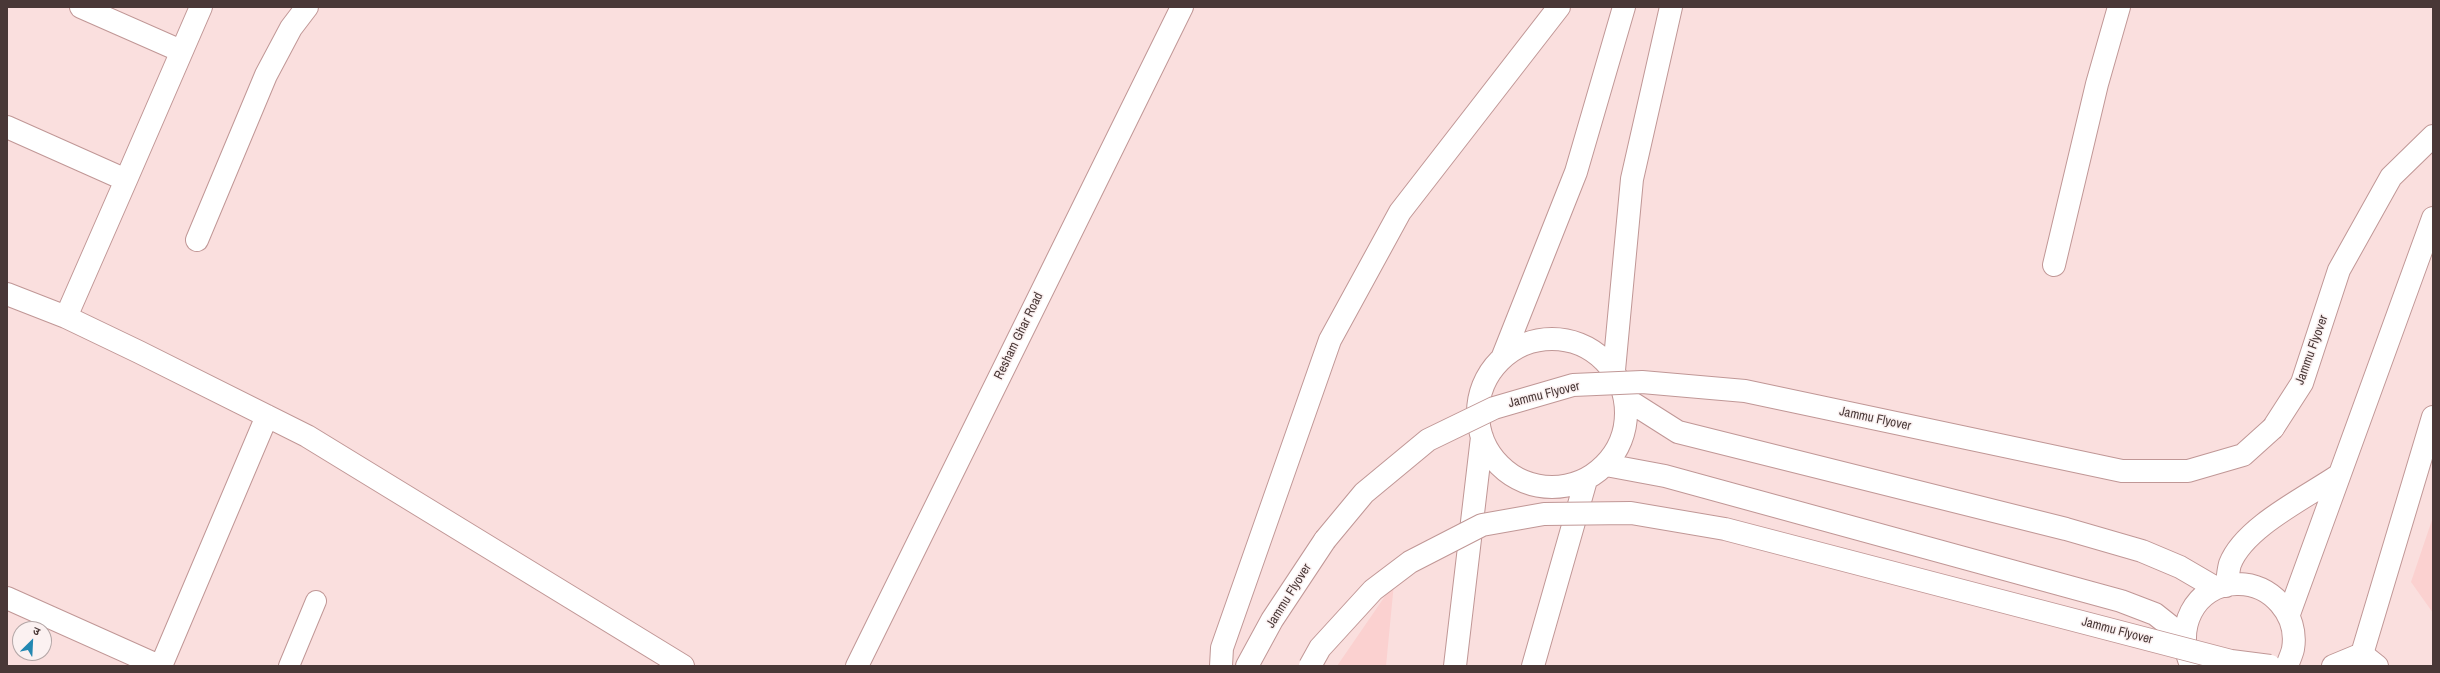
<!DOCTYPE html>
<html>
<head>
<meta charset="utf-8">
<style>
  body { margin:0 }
  #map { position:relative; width:2440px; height:673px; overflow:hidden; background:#fadfde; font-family:"Archivo Narrow","Noto Sans Devanagari",sans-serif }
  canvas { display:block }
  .frame { position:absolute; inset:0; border:8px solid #493837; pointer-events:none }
  .north { position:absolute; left:12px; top:621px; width:40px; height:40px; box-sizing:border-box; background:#fbf1f1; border:1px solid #b4a7a7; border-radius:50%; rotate:24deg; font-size:11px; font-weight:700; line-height:16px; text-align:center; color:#493837 }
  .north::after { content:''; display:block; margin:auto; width:14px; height:18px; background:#2388b2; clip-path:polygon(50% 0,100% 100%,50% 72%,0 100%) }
</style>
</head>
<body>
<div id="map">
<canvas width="2440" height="673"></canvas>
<div class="frame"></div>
<div class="north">उ</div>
</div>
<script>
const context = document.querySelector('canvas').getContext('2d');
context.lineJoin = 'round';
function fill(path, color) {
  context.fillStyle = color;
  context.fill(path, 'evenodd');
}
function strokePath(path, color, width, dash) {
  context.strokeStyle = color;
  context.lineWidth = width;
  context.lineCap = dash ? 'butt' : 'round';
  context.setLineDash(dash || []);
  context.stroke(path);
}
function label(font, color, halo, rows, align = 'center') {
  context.font = font + ' "Archivo Narrow",sans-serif';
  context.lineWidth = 3;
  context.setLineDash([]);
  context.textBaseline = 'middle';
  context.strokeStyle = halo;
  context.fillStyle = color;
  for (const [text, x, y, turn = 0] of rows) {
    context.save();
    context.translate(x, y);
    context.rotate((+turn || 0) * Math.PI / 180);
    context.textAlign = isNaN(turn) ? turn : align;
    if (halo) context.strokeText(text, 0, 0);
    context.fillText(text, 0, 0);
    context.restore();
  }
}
const built = new Path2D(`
  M 2433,517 L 2433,613 L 2411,582 Z
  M 1394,583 L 1386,666 L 1337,666 Z`);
const service = new Path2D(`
  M 289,666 L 316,601`);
const minor = new Path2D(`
  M 81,7 L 181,51
  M 7,127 L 126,180 L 201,7
  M 197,240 L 266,75 L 291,28 L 307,7
  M 2054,265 L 2097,84 L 2119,7
  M 7,294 L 66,317 L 139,352 L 307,436 L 683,666
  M 66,317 L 126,180
  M 7,598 L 159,666
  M 161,666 L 267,416`);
const tertiary = new Path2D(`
  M 857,666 L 1182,7`);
const secondary = new Path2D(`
  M 2362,654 L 2377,666`);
const primary = new Path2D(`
  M1478 413a74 74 0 1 1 148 0a74 74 0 1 1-148 0Z
  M 1503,356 L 1576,172 L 1624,7
  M 1614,370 L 1632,179 L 1671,7
  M 1626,399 L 1678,432 L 2066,529 L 2142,551 L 2180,567 L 2216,588
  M 2273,428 L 2302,383 L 2339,270 L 2391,177 L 2433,136
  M 1606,465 L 1665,476 L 2121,601 L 2155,614 L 2184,637
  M 2226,586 C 2228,579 2228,571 2230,564 C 2244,527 2307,497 2339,475
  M 2289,614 L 2433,218
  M 1221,666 L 1222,648 L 1330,340 L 1400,212 L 1559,7
  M 1247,666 L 1272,620 L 1325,540
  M 1455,666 L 1482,437
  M 1533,666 L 1586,480
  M 2192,666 C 2173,631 2194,584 2237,584 C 2271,583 2299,615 2293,649 C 2292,654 2289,660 2287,666
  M 2333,666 L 2362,654 L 2433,417`);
const primaryBridge = new Path2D(`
  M 1325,540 L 1364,493 L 1428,440 L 1494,408 L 1573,385 L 1642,382 L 1745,391 L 2122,471 L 2188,471 L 2243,455 L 2273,428
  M 1310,666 L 1320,648 L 1373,590 L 1410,562 L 1482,525 L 1544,514 L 1631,513 L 1725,529 L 2231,661 L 2270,666`);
const streetNames = [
  ["Resham Ghar Road",1019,336,-64],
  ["Jammu Flyover",2312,350,-70],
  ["Jammu Flyover",1544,395,-14],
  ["Jammu Flyover",1875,419,12],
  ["Jammu Flyover",1289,596,-58],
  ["Jammu Flyover",2117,631,15]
];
fill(built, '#fbd1d0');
strokePath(service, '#c09796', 22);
strokePath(minor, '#c09796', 24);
strokePath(tertiary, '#c09796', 24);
strokePath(secondary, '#c09796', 24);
strokePath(primary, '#c09796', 24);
strokePath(service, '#fff', 20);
strokePath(minor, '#fff', 22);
strokePath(tertiary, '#fff', 22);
strokePath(secondary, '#fff', 22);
strokePath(primary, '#fff', 22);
strokePath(primaryBridge, '#c09796', 24, []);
strokePath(primaryBridge, '#fff', 22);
label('13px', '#493837', '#fbf1f1', streetNames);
</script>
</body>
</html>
